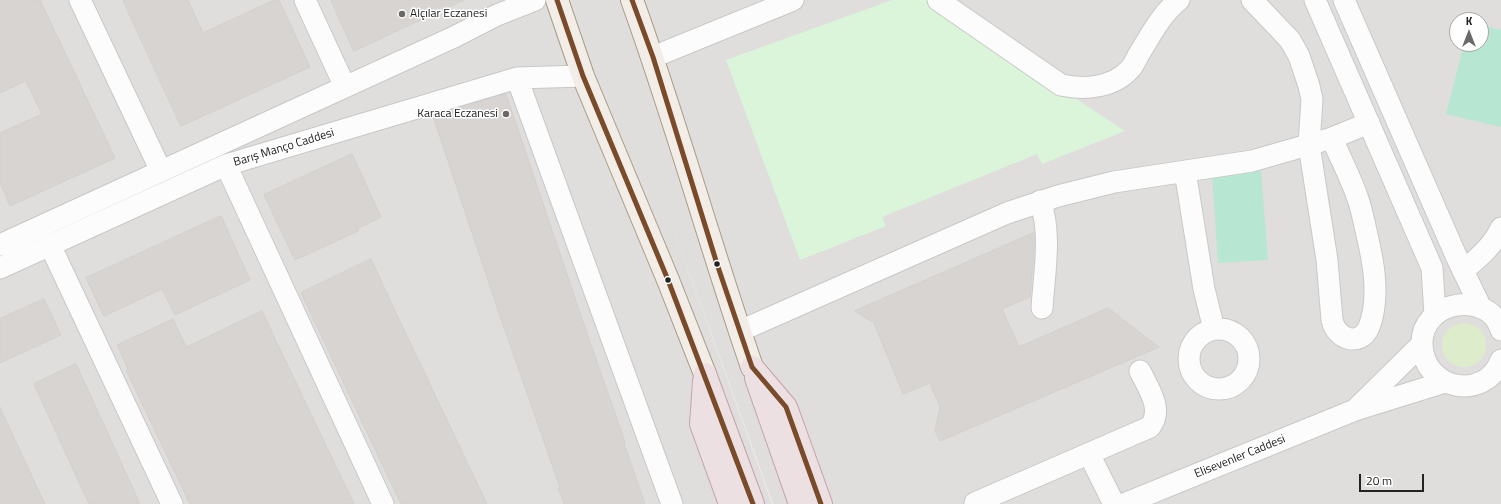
<!DOCTYPE html>
<html>
<head>
<meta charset="utf-8">
<style>
  body { margin:0 }
  #map { position:relative; width:1501px; height:504px; overflow:hidden; background:#f0eeeb; font-family:"Titillium Web",sans-serif }
  canvas { display:block }
  .north { position:absolute; left:1449px; top:12px; width:40px; height:40px; box-sizing:border-box; background:#fff; border:1px solid #a7a7a7; border-radius:50%; rotate:0deg; font-size:11px; font-weight:700; line-height:16px; text-align:center; color:#222 }
  .north::after { content:''; display:block; margin:auto; width:14px; height:18px; background:#6a6968; clip-path:polygon(50% 0,100% 100%,50% 72%,0 100%) }
  .scale { position:absolute; left:1359px; top:474px; width:65px; height:18px; box-sizing:border-box; border:2px solid #222; border-top:0; padding-left:5px; font-size:12px; line-height:14px; white-space:nowrap; color:#222; -webkit-text-stroke:3px #fff; paint-order:stroke }
</style>
</head>
<body>
<div id="map">
<canvas width="1501" height="504"></canvas>
<div class="north">K</div>
<div class="scale">20 m</div>
</div>
<script>
const context = document.querySelector('canvas').getContext('2d');
context.lineJoin = 'round';
function fill(path, color) {
  context.fillStyle = color;
  context.fill(path, 'evenodd');
}
function strokePath(path, color, width, dash) {
  context.strokeStyle = color;
  context.lineWidth = width;
  context.lineCap = dash ? 'butt' : 'round';
  context.setLineDash(dash || []);
  context.stroke(path);
}
function label(font, color, halo, rows, align = 'center') {
  context.font = font + ' "Titillium Web",sans-serif';
  context.lineWidth = 3;
  context.setLineDash([]);
  context.textBaseline = 'middle';
  context.strokeStyle = halo;
  context.fillStyle = color;
  for (const [text, x, y, turn = 0] of rows) {
    context.save();
    context.translate(x, y);
    context.rotate((+turn || 0) * Math.PI / 180);
    context.textAlign = isNaN(turn) ? turn : align;
    if (halo) context.strokeText(text, 0, 0);
    context.fillText(text, 0, 0);
    context.restore();
  }
}
const residential = new Path2D(`
  M 0,0 L 1501,0 L 1501,504 L 773,504 L 658,186 L 772,504 L 0,504 ZM 1457,20 L 1481,20 L 1481,44 L 1457,44 Z`);
const grass = new Path2D(`
  M1442 345a22 22 0 1 1 44 0a22 22 0 1 1-44 0Z`);
const park = new Path2D(`
  M 892,0 L 926,0 L 1125,131 L 1042,164 L 1037,154 L 882,217 L 886,226 L 800,260 L 726,60 Z`);
const pitch = new Path2D(`
  M 1481,25 L 1501,30 L 1501,127 L 1446,114 L 1464,44 L 1481,44 Z
  M 1261,171 L 1268,260 L 1218,263 L 1212,174 Z`);
const building = new Path2D(`
  M 0,0 L 40,0 L 115,158 L 10,206 L 0,183 L 0,133 L 42,114 L 26,81 L 0,93 Z
  M 123,0 L 188,0 L 203,33 L 274,0 L 279,0 L 310,67 L 181,126 Z
  M 331,0 L 464,0 L 354,51 Z
  M 506,94 L 582,319 L 625,442 L 624,443 L 645,504 L 564,504 L 558,488 L 560,487 L 500,316 L 433,116 Z
  M 352,154 L 381,217 L 357,229 L 358,231 L 295,260 L 264,195 Z
  M 221,216 L 250,280 L 175,315 L 162,289 L 104,316 L 86,278 Z
  M 1034,233 L 1034,246 L 1030,297 L 1002,309 L 1019,347 L 1108,308 L 1159,347 L 940,441 L 935,431 L 940,407 L 930,383 L 903,394 L 874,323 L 855,311 Z
  M 371,259 L 396,313 L 487,504 L 401,504 L 301,293 Z
  M 44,299 L 61,335 L 0,363 L 0,319 Z
  M 262,311 L 278,345 L 354,504 L 190,504 L 126,370 L 128,369 L 117,345 L 173,319 L 186,347 Z
  M 76,364 L 106,429 L 140,504 L 89,504 L 34,384 Z
  M 0,407 L 28,468 L 45,504 L 0,504 Z`);
const minor = new Path2D(`
  M 80,0 L 161,171
  M 305,0 L 345,87
  M 938,0 L 1061,85 C 1084,90 1113,88 1130,69 C 1134,65 1136,59 1139,54 C 1151,35 1161,14 1179,0
  M 1252,0 L 1290,40 L 1299,56 L 1309,86 L 1312,99 L 1309,145 L 1327,260 L 1332,320 C 1336,339 1360,348 1369,327 C 1373,317 1375,302 1375,291 C 1375,269 1370,248 1365,226 C 1363,217 1361,208 1358,199 C 1351,178 1340,158 1332,138
  M 1315,0 L 1432,268 L 1435,315
  M 1344,0 L 1457,258 L 1481,308
  M 653,57 L 793,0
  M 517,78 L 672,504
  M 226,165 L 383,504
  M 1185,171 L 1204,289 L 1214,329
  M 1040,201 C 1052,233 1044,275 1042,308
  M 0,245 L 454,37 L 497,15 L 535,0
  M 50,245 L 172,504
  M 0,268 L 226,165 L 517,78 L 583,76
  M 1463,271 C 1478,258 1493,246 1501,228
  M1189 359a30 30 0 1 1 60 0a30 30 0 1 1-60 0Z
  M 1501,330 C 1489,289 1420,300 1422,345 C 1424,390 1485,402 1501,360
  M 740,331 L 1007,213 L 1058,196 L 1114,182 L 1252,161 L 1332,138 L 1369,123
  M 1422,344 L 1355,410 L 1445,382
  M 1089,454 L 1114,504
  M 975,503 L 1150,427 C 1164,409 1148,388 1140,371
  M 1124,504 L 1355,410`);
const major = new Path2D(`
  M 557,0 L 583,76 L 668,280 L 705,374
  M 632,0 C 676,121 710,246 752,367`);
const highway = new Path2D(`
  M 752,367 L 786,407 L 821,504
  M 705,374 L 753,504
  M 756,378 L 800,504
  M 704,381 L 701,424 L 730,504`);
const bus1 = new Path2D(`
  M 557,0 L 583,76 L 668,280 L 753,504
  M 632,0 L 653,57 L 717,264 L 752,367 L 786,407 L 821,504`);
const markers = [
  [402,14,4,"#6a6968"],
  [506,114,4,"#6a6968"],
  [717,264,3.5,"#222"],
  [668,280,3.5,"#222"]
];
const poiNames = [
  ["Alçılar Eczanesi",410,14],
  ["Karaca Eczanesi",498,114,"right"]
];
const streetNames = [
  ["Barış Manço Caddesi",284,148,-17],
  ["Elisevenler Caddesi",1240,457,-22]
];
fill(residential, '#dfdedc');
fill(grass, '#ddeccb');
fill(park, '#daf5da');
fill(pitch, '#b7e6d2');
fill(building, '#d7d4d2');
strokePath(building, '#d3d0cc', 1);
strokePath(minor, '#c9c8c7', 23);
strokePath(major, '#a79c86', 24);
strokePath(highway, '#c5a2ac', 24);
strokePath(minor, '#fdfcfc', 21);
strokePath(major, '#f3ede7', 22);
strokePath(highway, '#ece0e2', 22);
strokePath(bus1, '#7a4b2a', 5);
for (const [x, y, r, color] of markers) {
  const dot = new Path2D();
  dot.arc(x, y, r, 0, 2 * Math.PI);
  context.fillStyle = color;
  context.fill(dot);
  strokePath(dot, '#fff', 1.5);
}
label('12px', '#222', '#fff', poiNames, 'left');
label('12px', '#222', '#fff', streetNames);
</script>
</body>
</html>
